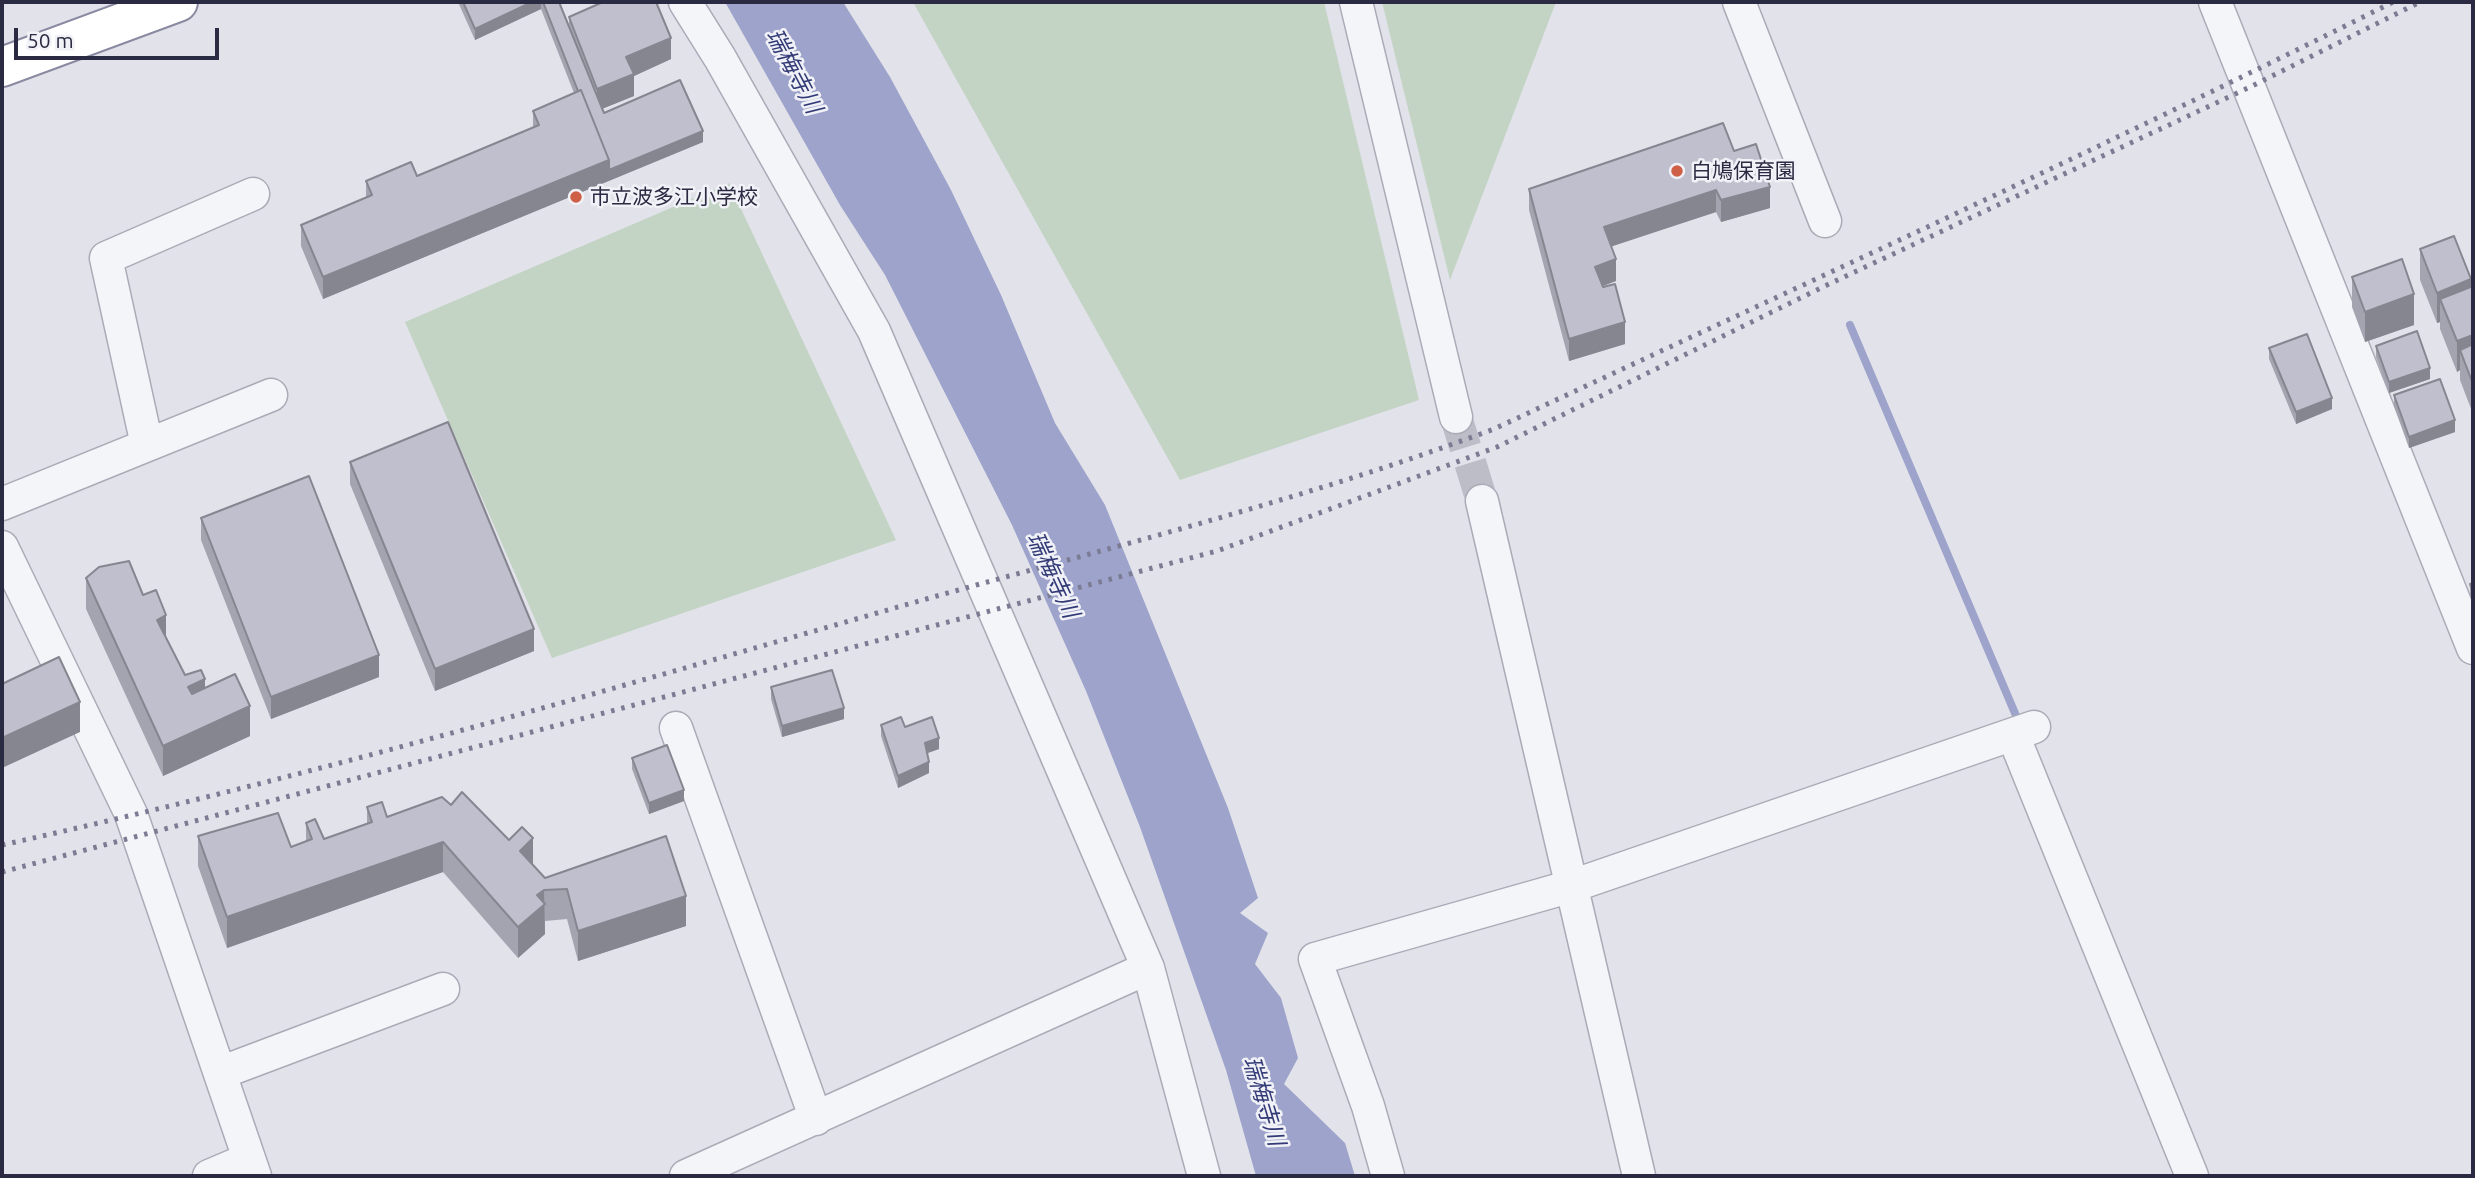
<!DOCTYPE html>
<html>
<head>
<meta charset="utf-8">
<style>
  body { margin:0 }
  #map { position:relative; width:2475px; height:1178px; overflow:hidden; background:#e2e2ea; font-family:Ubuntu,sans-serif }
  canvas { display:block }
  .frame { position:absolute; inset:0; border:4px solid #2a2a42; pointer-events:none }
  .scale { position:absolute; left:14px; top:28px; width:205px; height:32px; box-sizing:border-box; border:4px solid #2a2a42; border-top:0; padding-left:9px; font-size:21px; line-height:24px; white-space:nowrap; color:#2a2a42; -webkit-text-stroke:5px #f1f2f7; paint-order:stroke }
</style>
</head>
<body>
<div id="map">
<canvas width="2475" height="1178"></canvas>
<div class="frame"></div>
<div class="scale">50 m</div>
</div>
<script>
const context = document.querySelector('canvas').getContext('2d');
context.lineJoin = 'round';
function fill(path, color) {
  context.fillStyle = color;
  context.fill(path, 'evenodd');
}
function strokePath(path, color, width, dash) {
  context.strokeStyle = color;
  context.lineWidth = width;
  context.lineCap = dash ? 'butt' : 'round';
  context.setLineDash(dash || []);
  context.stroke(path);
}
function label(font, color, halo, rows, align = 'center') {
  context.font = font + ' Ubuntu,"Noto Sans JP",sans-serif';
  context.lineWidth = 5;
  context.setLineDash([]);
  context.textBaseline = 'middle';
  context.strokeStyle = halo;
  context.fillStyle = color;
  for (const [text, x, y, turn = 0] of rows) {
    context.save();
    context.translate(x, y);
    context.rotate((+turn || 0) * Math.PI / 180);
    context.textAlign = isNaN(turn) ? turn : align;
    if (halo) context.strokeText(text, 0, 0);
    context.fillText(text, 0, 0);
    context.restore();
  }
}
const green = new Path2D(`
  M 913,2 L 1324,2 L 1419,400 L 1180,480 Z
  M 1382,2 L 1556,2 L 1450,280 Z
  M 729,183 L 896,540 L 552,658 L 405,322 Z`);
const water = new Path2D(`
  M 725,2 L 843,2 L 890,77 L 951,190 L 1001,295 L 1055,423 L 1105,505 L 1228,808 L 1258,898 L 1240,913 L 1268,933 L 1255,964 L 1281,998 L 1298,1058 L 1284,1084 L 1345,1143 L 1355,1176 L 1256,1176 L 1226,1070 L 1140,827 L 1086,691 L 1012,525 L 885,275 L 840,205 Z`);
const stream = new Path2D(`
  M 1850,325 L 2020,725`);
const minorTunnel = new Path2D(`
  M 1456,417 L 1482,501`);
const minor = new Path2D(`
  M 685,2 L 720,58 L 874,331 L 1148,968 L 1204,1176
  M 1356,2 L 1456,417
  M 1739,2 L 1825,221
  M 2215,2 L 2473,648
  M 147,445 L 106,258 L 253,194
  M 1482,501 L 1639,1176
  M 2,504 L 271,395
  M 2,547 L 131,814 L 255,1176
  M 676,728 L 816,1119
  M 2013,735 L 2192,1176
  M 220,1073 L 443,989
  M 209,1176 L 249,1159
  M 686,1176 L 1148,968
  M 1388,1176 L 1368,1106 L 1315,959 L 1572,886 L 2034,727`);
const highway = new Path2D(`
  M 2,67 L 178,2`);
const rail = new Path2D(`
  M 2,845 C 306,778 605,691 905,605 C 1102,549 1302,501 1494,429 C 1795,288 2097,151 2393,2
  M 2,872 L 1217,551 L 1497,447 L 1829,284 L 2248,88 L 2420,2`);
const wall = new Path2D(`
  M 458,2 L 559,2 L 569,27 L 569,17 L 671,59 L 634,76 L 634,96 L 601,109 L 604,113 L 703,142 L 323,299 L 301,246 L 301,225 L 366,197 L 366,181 L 417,176 L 533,127 L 533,111 L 574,93 L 541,9 L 475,40 Z
  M 1734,151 L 1770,208 L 1721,222 L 1716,212 L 1611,246 L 1616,281 L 1602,286 L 1625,344 L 1569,361 L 1529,210 L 1529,189 Z
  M 2420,249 L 2471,286 L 2473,286 L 2473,414 L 2460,380 L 2460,370 L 2457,372 L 2440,329 L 2440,322 L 2437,323 L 2420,280 Z
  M 2352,277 L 2414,325 L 2365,342 L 2352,307 Z
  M 2376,346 L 2430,379 L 2389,393 L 2376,357 Z
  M 2269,348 L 2332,409 L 2296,424 L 2269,359 Z
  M 2394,395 L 2455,432 L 2409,448 L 2394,406 Z
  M 350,462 L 534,651 L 435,691 L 350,484 Z
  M 201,518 L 379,677 L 271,719 L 201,540 Z
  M 86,578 L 143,595 L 185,675 L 205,688 L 250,736 L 163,776 L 86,609 Z
  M 2473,583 L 2473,604 L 2470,595 L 2470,584 Z
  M 771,687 L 844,719 L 782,737 L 771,699 Z
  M 881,725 L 905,727 L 939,749 L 927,753 L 929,773 L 898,788 L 881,736 Z
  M 632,758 L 684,801 L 649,814 L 632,769 Z
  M 451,805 L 533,865 L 545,878 L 686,926 L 578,961 L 567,919 L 545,921 L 545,934 L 518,958 L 443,872 L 227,948 L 198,866 L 198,836 L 291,847 L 306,842 L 306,823 L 324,839 L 367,824 L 367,807 L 387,817 Z`);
const shadedWall = new Path2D(`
  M 532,2 L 541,2 L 541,9 L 475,40 L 475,29 Z
  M 671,38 L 671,59 L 634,76 L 634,96 L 597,111 L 597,89 L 626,57 Z
  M 703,131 L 703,142 L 323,299 L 323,277 L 609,160 Z
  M 1770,187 L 1770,208 L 1721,222 L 1721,200 Z
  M 1716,190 L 1716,212 L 1604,249 L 1604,227 Z
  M 1616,259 L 1616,281 L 1595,289 L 1595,267 Z
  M 2471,279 L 2471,310 L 2440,299 L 2440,322 L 2437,323 L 2437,293 Z
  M 2414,294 L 2414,325 L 2365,342 L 2365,312 Z
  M 1625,322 L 1625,344 L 1569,361 L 1569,339 Z
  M 2473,335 L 2473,365 L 2460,350 L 2460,370 L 2457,372 L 2457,341 Z
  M 2430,368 L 2430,379 L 2389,393 L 2389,382 Z
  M 2332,398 L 2332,409 L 2296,424 L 2296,412 Z
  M 2455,420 L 2455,432 L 2409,448 L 2409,437 Z
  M 166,615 L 166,645 L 157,620 Z
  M 534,629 L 534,651 L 435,691 L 435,669 Z
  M 379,655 L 379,677 L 271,719 L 271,697 Z
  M 205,679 L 205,710 L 188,717 L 188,687 Z
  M 80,702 L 80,732 L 2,768 L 2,738 Z
  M 250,706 L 250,736 L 163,776 L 163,746 Z
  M 844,708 L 844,719 L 782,737 L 782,726 Z
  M 939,738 L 939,749 L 925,754 L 925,743 Z
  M 929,762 L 929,773 L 898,788 L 898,776 Z
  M 684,790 L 684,801 L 649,814 L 649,803 Z
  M 533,838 L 533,869 L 520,851 Z
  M 443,842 L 443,872 L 227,948 L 227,917 Z
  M 544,890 L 545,934 L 518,958 L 518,927 L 537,895 Z
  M 686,896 L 686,926 L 578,961 L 578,931 Z`);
const building = new Path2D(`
  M 463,2 L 532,2 L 475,29 Z
  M 543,2 L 559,2 L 604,113 L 680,80 L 703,131 L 609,170 L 609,160 L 581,90 L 578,91 Z
  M 603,2 L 656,2 L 671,38 L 626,57 L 634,74 L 597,89 L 569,17 Z
  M 581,90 L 609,160 L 323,277 L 301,225 L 372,195 L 366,181 L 411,162 L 417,176 L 539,125 L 533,111 Z
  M 1723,123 L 1734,151 L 1756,144 L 1770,187 L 1721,200 L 1716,190 L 1604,227 L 1616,259 L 1595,267 L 1603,287 L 1615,284 L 1625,322 L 1569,339 L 1529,189 Z
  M 2454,236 L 2471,279 L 2437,293 L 2420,249 Z
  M 2402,259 L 2414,294 L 2365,312 L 2352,277 Z
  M 2473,286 L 2473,335 L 2457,341 L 2440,299 Z
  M 2417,331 L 2430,368 L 2389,382 L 2376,346 Z
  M 2307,334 L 2332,398 L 2296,412 L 2269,348 Z
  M 2473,344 L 2473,384 L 2460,350 Z
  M 2440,379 L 2455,420 L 2409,437 L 2394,395 Z
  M 448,422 L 534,629 L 435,669 L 350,462 Z
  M 309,476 L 379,655 L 271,697 L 201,518 Z
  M 129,561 L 143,595 L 156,590 L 166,615 L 157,620 L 185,675 L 201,670 L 205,679 L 188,687 L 192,694 L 235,674 L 250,706 L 163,746 L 86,578 L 99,567 Z
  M 2473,583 L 2473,593 L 2470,584 Z
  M 59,657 L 80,702 L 2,738 L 2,684 Z
  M 832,670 L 844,708 L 782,726 L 771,687 Z
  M 901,717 L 905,727 L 932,717 L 939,738 L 925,743 L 929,762 L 898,776 L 881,725 Z
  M 667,745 L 684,790 L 649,803 L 632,758 Z
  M 462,792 L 509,840 L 522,827 L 533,838 L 520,851 L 545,878 L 666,836 L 686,896 L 578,931 L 567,889 L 544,890 L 537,895 L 545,904 L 518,927 L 443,842 L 227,917 L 198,836 L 278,813 L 291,847 L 312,839 L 306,823 L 315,819 L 324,839 L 372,822 L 367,807 L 382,802 L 387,817 L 442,797 L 451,805 Z`);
const markers = [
  [1677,171,7,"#cf6047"],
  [576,197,7,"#cf6047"]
];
const poiNames = [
  ["白鳩保育園",1691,171],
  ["市立波多江小学校",590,197]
];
const waterNames = [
  ["瑞梅寺川",794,71,62],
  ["瑞梅寺川",1053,575,65],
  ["瑞梅寺川",1264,1101,73]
];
fill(green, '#c3d4c4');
fill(water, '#9da3ca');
strokePath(stream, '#9da3ca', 8);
strokePath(minorTunnel, '#bdbdc8', 32, [32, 16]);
strokePath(minor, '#ababb8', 35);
strokePath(highway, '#898aa1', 42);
strokePath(minor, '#f4f5f8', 32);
strokePath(highway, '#fff', 38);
strokePath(rail, '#7b7c94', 5, [3.5, 7]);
fill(wall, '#a4a4b0');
fill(shadedWall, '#868690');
fill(building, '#bfbfcd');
strokePath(building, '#868690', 2);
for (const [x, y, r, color] of markers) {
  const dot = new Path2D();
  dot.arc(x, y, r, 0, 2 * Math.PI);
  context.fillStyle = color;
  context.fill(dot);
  strokePath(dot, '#f1f2f7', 2.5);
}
label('21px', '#2a2a42', '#f1f2f7', poiNames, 'left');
label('italic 23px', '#333b77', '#f1f2f7', waterNames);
</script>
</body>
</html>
